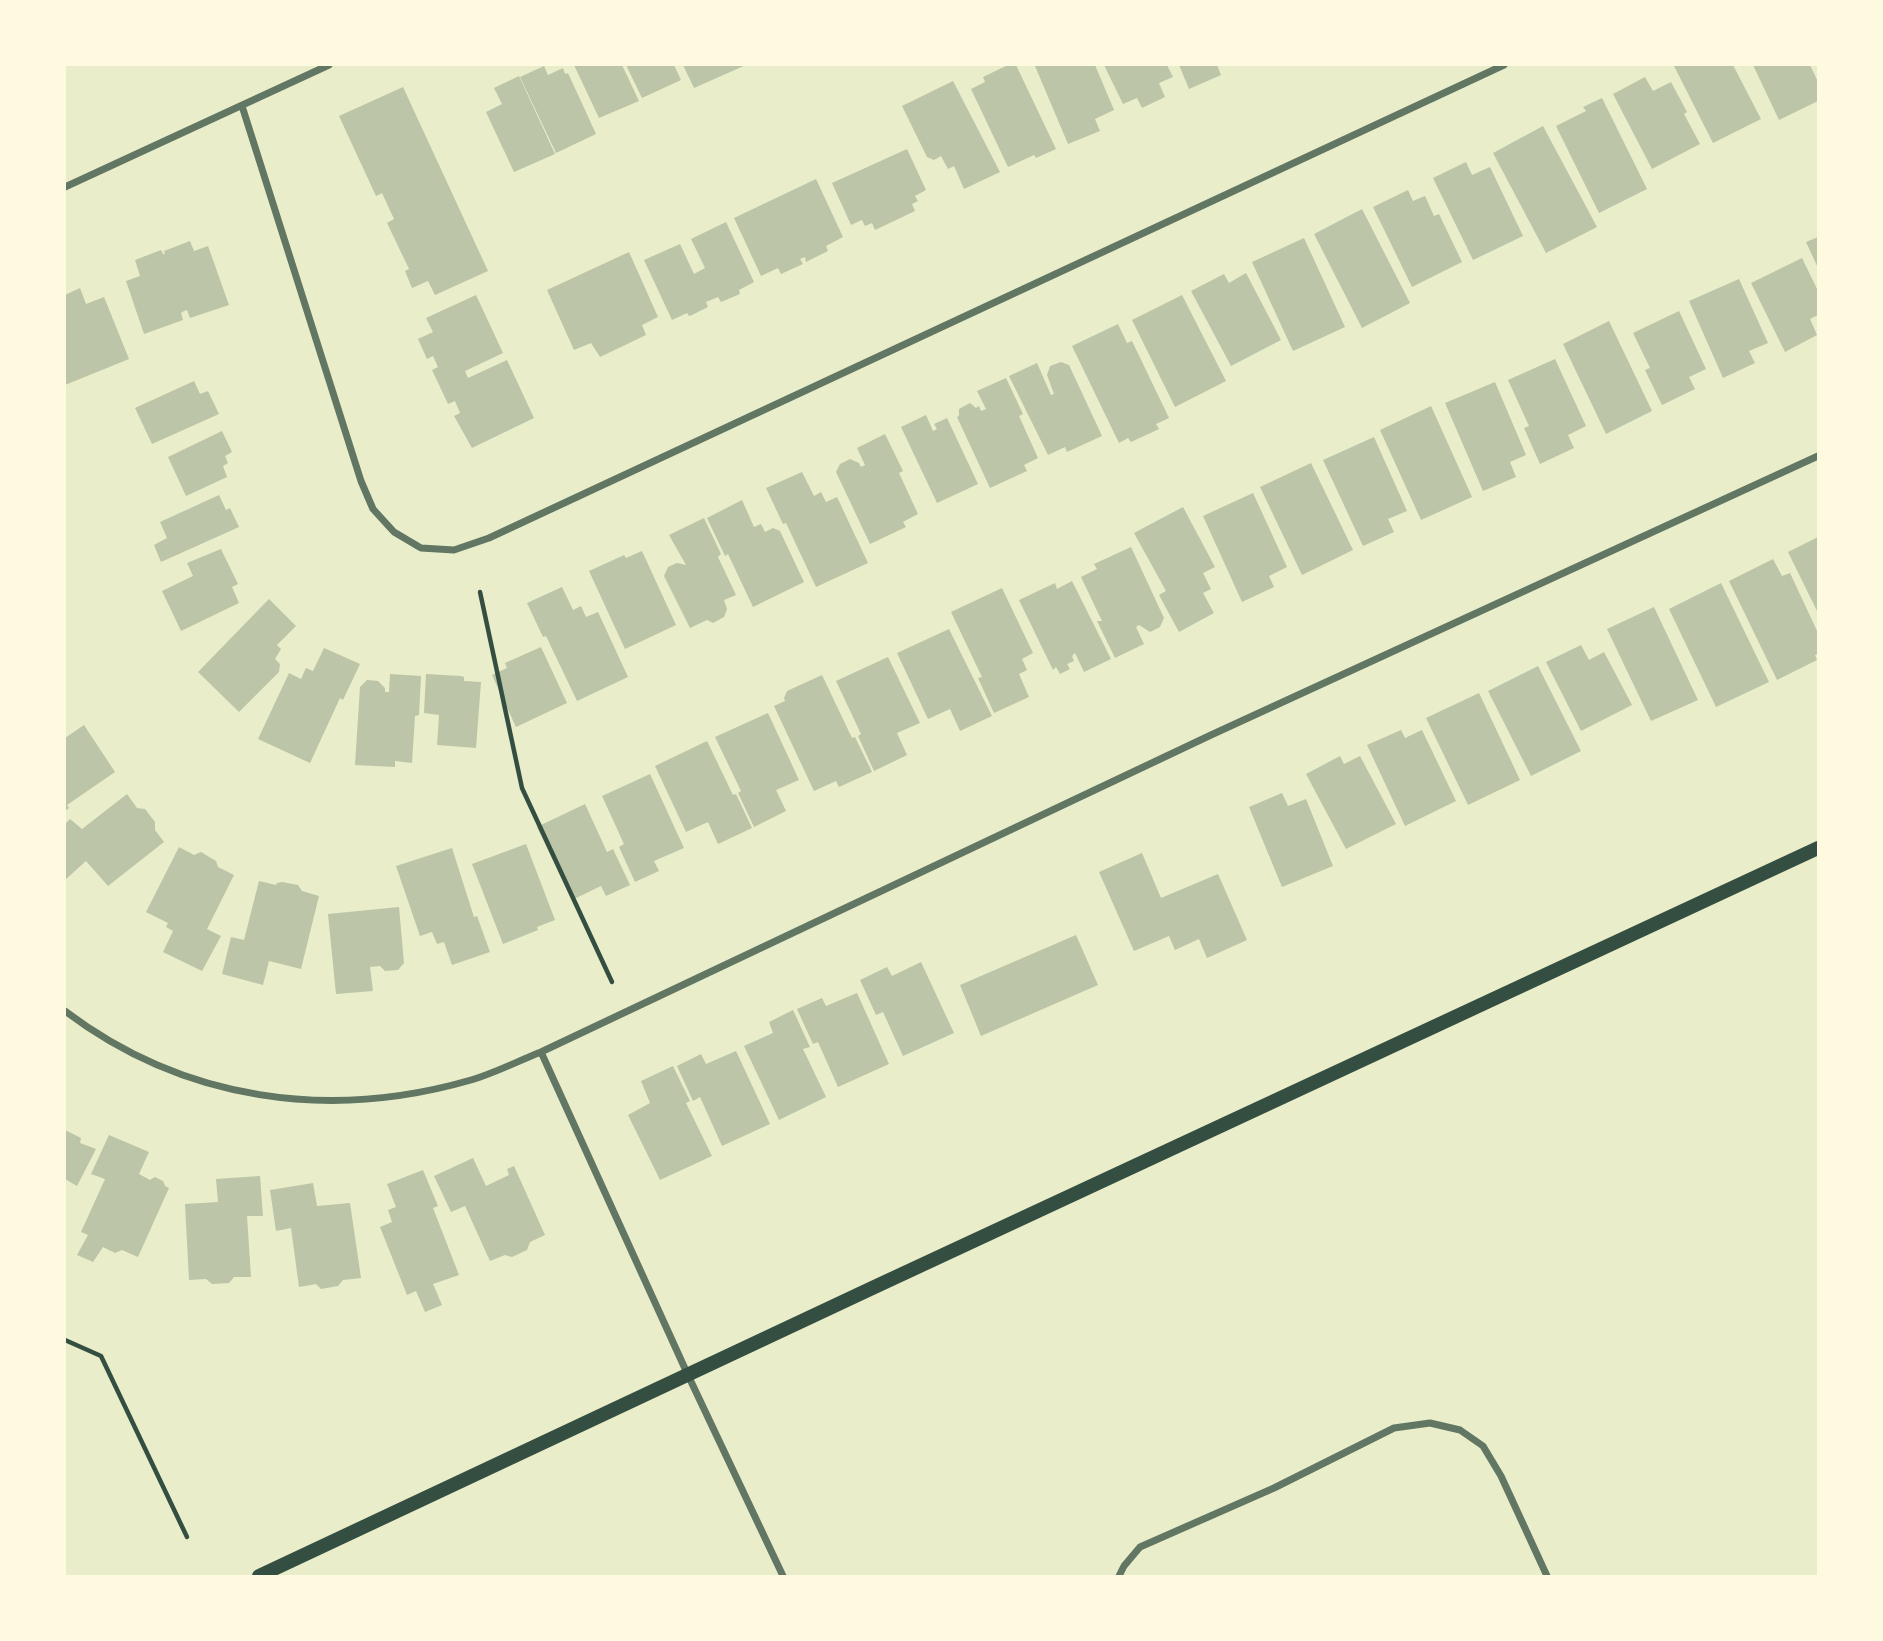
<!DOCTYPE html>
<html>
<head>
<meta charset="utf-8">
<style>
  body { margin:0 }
  #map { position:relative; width:1883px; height:1641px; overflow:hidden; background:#e9edc9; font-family:"PT Sans Narrow",sans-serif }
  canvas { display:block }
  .frame { position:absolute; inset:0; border:66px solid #fefae0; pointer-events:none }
</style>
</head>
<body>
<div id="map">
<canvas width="1883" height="1641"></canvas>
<div class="frame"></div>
</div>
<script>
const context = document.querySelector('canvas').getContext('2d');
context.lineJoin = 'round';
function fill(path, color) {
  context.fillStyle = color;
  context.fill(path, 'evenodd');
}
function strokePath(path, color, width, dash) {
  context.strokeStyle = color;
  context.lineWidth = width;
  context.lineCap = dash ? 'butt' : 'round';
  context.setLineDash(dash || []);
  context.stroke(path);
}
const building = new Path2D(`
  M 574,65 L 622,65 L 639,101 L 599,118 Z
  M 626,65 L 674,65 L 681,80 L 642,98 Z
  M 683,65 L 746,65 L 694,88 Z
  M 1008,65 L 1016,65 L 1056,149 L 1036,158 L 1034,155 L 1008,167 L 971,89 L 985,82 L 983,77 Z
  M 1095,65 L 1114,110 L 1095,119 L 1100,131 L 1068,144 L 1035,66 Z
  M 1104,65 L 1167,65 L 1173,77 L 1159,83 L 1165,97 L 1142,108 L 1137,98 L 1123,104 Z
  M 1179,65 L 1217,65 L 1221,75 L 1189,89 Z
  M 1678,65 L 1733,65 L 1761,119 L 1713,143 L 1674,66 Z
  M 1753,65 L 1810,65 L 1818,82 L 1818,101 L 1779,120 Z
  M 544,66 L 548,75 L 563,68 L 565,74 L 568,73 L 596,134 L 556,153 L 520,77 Z
  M 519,76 L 555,154 L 514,172 L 486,112 L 502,104 L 494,88 Z
  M 1645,77 L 1653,91 L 1671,82 L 1687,112 L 1684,114 L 1700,144 L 1652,169 L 1613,94 Z
  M 953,81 L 1000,172 L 964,189 L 954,166 L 948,169 L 941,156 L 934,160 L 927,157 L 902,106 Z
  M 403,87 L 488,271 L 435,295 L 428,281 L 412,288 L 405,271 L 409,269 L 387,223 L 394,219 L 382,193 L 376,196 L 339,116 Z
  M 1602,98 L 1647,189 L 1599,213 L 1556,126 L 1586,111 L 1583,107 Z
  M 1543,126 L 1597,227 L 1546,253 L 1493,153 Z
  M 907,149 L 926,190 L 915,196 L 918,201 L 912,204 L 915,211 L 875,230 L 872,223 L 865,226 L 862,220 L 851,225 L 832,183 Z
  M 1466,162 L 1472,175 L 1490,167 L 1523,236 L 1473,260 L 1433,178 Z
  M 816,179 L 843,237 L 826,246 L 828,251 L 806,262 L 805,257 L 800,259 L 803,264 L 781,274 L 778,268 L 761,276 L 734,218 Z
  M 1408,190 L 1413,201 L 1425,196 L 1434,216 L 1439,214 L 1462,262 L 1412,287 L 1373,207 Z
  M 1362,209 L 1410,303 L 1362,328 L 1314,234 Z
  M 726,222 L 754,282 L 739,290 L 740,294 L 721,302 L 718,297 L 706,302 L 708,307 L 692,315 L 689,316 L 687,313 L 672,320 L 644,260 L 680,244 L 694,274 L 705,268 L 691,239 Z
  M 1818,237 L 1818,268 L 1806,242 Z
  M 1304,238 L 1345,327 L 1293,351 L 1252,262 Z
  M 190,241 L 194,251 L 208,246 L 229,305 L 190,318 L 187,310 L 184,311 L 181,313 L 183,320 L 144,334 L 126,281 L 140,276 L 135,260 L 161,250 L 163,254 L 165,254 L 164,251 Z
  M 629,252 L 658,317 L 642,325 L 646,335 L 600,357 L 591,343 L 574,350 L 547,290 Z
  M 1802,258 L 1818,291 L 1818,315 L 1810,319 L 1817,335 L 1785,352 L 1751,283 Z
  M 1246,273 L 1281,340 L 1231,366 L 1191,291 L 1224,274 L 1229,283 Z
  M 1739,279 L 1768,343 L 1749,351 L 1755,363 L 1723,378 L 1689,301 Z
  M 80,288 L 86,304 L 104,297 L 129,359 L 65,385 L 65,295 Z
  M 476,295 L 503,353 L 465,371 L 468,378 L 507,360 L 534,418 L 472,448 L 454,416 L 460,413 L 455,401 L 448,404 L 432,370 L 438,367 L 433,356 L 427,359 L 418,339 L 433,332 L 426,318 Z
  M 1182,295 L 1226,381 L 1175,407 L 1132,320 Z
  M 1679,311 L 1706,369 L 1689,377 L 1695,389 L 1662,405 L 1645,370 L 1650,368 L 1633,333 Z
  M 1609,321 L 1652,411 L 1606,434 L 1563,344 Z
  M 1118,324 L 1127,343 L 1132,341 L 1169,418 L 1156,424 L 1159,429 L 1131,442 L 1128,438 L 1119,443 L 1072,346 Z
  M 1555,359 L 1586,426 L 1568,435 L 1574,448 L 1540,464 L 1524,428 L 1529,426 L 1508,380 Z
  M 1061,362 L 1069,365 L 1102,436 L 1067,452 L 1065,447 L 1048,455 L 1009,376 L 1037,363 L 1051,395 L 1054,394 L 1047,375 L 1050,366 Z
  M 1006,378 L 1023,414 L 1019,416 L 1038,458 L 1024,465 L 1027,471 L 990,488 L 957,417 L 959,416 L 959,409 L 970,403 L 976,408 L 979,406 L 981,411 L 986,409 L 977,391 Z
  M 194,381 L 200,394 L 208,391 L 219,414 L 152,444 L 135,408 Z
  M 1495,382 L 1526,455 L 1510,462 L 1516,477 L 1483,491 L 1445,403 Z
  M 1431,406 L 1472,497 L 1421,520 L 1380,430 Z
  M 926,415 L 933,431 L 937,429 L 934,424 L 947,418 L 978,484 L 937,503 L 901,427 Z
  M 222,431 L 232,452 L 225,456 L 228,463 L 223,466 L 227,477 L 186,496 L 168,457 Z
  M 885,434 L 903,471 L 899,473 L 918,514 L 903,522 L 906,527 L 870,544 L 836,472 L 840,464 L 850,459 L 859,463 L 861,467 L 865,465 L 857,448 Z
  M 1374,437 L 1407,511 L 1388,519 L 1394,532 L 1363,546 L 1323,460 Z
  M 1311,463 L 1353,550 L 1302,575 L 1260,487 Z
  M 802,472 L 814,496 L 821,492 L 826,502 L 837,497 L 868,563 L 816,587 L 786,523 L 783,524 L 766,488 Z
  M 1253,493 L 1287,567 L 1269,576 L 1274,587 L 1242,602 L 1203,516 Z
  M 219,495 L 226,510 L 230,508 L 239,527 L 161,562 L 154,545 L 167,538 L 160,522 Z
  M 742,500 L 754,527 L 761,524 L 765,532 L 773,528 L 780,531 L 804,582 L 753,607 L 728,554 L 725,556 L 707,518 Z
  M 1183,507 L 1215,567 L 1203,573 L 1211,589 L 1203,593 L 1214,613 L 1179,632 L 1159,595 L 1166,591 L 1134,533 Z
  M 704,518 L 721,554 L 718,557 L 736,595 L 724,600 L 727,609 L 724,617 L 713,623 L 707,620 L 690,628 L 664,576 L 668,567 L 677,563 L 686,565 L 669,535 Z
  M 1818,537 L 1818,613 L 1788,552 Z
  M 1131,547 L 1164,618 L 1160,627 L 1150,632 L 1139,625 L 1136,627 L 1144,644 L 1115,658 L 1097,621 L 1102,621 L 1081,577 L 1097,569 L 1094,564 Z
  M 221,549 L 238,584 L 232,587 L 239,603 L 181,631 L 162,591 L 193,576 L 187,563 Z
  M 642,551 L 676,625 L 625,649 L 589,571 L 622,556 L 624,555 L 626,558 Z
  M 1773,559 L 1782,576 L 1790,573 L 1818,633 L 1818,654 L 1815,655 L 1817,660 L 1777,680 L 1729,581 Z
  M 1072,581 L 1111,659 L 1084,672 L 1075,653 L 1072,656 L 1074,661 L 1067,664 L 1070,669 L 1060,674 L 1056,667 L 1053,670 L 1019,600 L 1055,583 L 1057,589 Z
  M 1721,583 L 1769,682 L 1716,707 L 1669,609 Z
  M 562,587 L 573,610 L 581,606 L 586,617 L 598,612 L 628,677 L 577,701 L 546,636 L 543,637 L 527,603 Z
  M 1002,588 L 1033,653 L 1022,659 L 1027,670 L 1019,674 L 1029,697 L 994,713 L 978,678 L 982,677 L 951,612 Z
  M 269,599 L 296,626 L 277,645 L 281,649 L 275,659 L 280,664 L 279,672 L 239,712 L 198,672 Z
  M 1654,607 L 1698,700 L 1651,721 L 1607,629 Z
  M 949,629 L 992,716 L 960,731 L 950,709 L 928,719 L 897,653 Z
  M 1581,645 L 1589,660 L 1604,652 L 1632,705 L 1581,731 L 1546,662 Z
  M 541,647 L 567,703 L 516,727 L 492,675 L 507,668 L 505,663 Z
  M 324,648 L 360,664 L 343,700 L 340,698 L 310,763 L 258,739 L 289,673 L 301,679 L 306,668 L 313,671 Z
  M 888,657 L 920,723 L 897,733 L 907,755 L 874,771 L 858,736 L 861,734 L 836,681 Z
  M 1538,666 L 1581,751 L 1531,776 L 1488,691 Z
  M 390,674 L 421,676 L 419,715 L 415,716 L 412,763 L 395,761 L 395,767 L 355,765 L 360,687 L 367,680 L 378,681 L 385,688 L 385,692 L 389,692 Z
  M 426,674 L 461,676 L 464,677 L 464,681 L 481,682 L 476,748 L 437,745 L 439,715 L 424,713 Z
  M 822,675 L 852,738 L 855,737 L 872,772 L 839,787 L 836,781 L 814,791 L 774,706 L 785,701 L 784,698 L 787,691 Z
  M 1479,693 L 1520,780 L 1468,805 L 1426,718 Z
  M 768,713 L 799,780 L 776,790 L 786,811 L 754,827 L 738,793 L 741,791 L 715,737 Z
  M 84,725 L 115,772 L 67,805 L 69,808 L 65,811 L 65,738 Z
  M 1401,730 L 1405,738 L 1422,730 L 1456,801 L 1405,826 L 1367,745 Z
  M 707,741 L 733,795 L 736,794 L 752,828 L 718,844 L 708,822 L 686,832 L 655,766 Z
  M 1340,756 L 1344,764 L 1360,756 L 1396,824 L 1346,849 L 1306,774 Z
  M 650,774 L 684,848 L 654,861 L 659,871 L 635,882 L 619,847 L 624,844 L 602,796 Z
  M 1282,793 L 1288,806 L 1306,799 L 1333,866 L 1282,887 L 1249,807 Z
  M 127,794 L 137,808 L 145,809 L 155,822 L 155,830 L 164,842 L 108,886 L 86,861 L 66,879 L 65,824 L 70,819 L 82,829 Z
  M 585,804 L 607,852 L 613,849 L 630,885 L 606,896 L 601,886 L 572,900 L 537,827 Z
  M 526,844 L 555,920 L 537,927 L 538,930 L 503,944 L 472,864 Z
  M 179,847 L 194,855 L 201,852 L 216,861 L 218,867 L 234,875 L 207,929 L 221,936 L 202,971 L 163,952 L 173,931 L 166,927 L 168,923 L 146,912 Z
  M 452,848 L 474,917 L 477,916 L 490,952 L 452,965 L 444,942 L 437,944 L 432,932 L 420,936 L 396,866 Z
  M 1142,853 L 1161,898 L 1218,874 L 1247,940 L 1207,958 L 1199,939 L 1175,950 L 1169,936 L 1134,951 L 1099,872 Z
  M 259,881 L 276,885 L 277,883 L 282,882 L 298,885 L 302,891 L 319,896 L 301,969 L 269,961 L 263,985 L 222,974 L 231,937 L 244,940 Z
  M 399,907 L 404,963 L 398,970 L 385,971 L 380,966 L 370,967 L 373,991 L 336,994 L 328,914 Z
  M 1076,935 L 1098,985 L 981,1036 L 960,985 Z
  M 921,962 L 954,1033 L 903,1056 L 883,1012 L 876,1015 L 860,980 L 887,967 L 892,976 Z
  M 857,993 L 889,1064 L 838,1087 L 818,1042 L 813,1044 L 797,1009 L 822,998 L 826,1006 Z
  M 793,1010 L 810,1047 L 803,1049 L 826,1097 L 779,1120 L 744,1046 L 773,1033 L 769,1022 Z
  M 736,1051 L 770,1124 L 722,1146 L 700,1097 L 693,1101 L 677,1066 L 701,1054 L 706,1064 Z
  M 673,1066 L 690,1101 L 686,1103 L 712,1156 L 660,1180 L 628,1115 L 650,1103 L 641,1081 Z
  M 65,1130 L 81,1138 L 80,1143 L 96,1149 L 77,1186 L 65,1179 Z
  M 109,1135 L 149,1152 L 139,1174 L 150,1180 L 155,1177 L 163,1181 L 165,1186 L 169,1188 L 138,1257 L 122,1250 L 115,1253 L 103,1247 L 93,1262 L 77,1255 L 88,1235 L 81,1232 L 105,1179 L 91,1174 Z
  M 473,1158 L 486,1186 L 509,1175 L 507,1169 L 514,1166 L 545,1235 L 530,1242 L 527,1250 L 512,1257 L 505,1255 L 490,1261 L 465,1206 L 451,1212 L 434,1176 Z
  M 423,1170 L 438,1206 L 433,1208 L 459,1275 L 433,1284 L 442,1305 L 425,1312 L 416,1291 L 407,1295 L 380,1227 L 392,1222 L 388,1210 L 396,1207 L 387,1184 Z
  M 260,1176 L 263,1216 L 247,1216 L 251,1277 L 234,1277 L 229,1283 L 212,1284 L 206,1279 L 189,1280 L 185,1204 L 218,1202 L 216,1179 Z
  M 313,1183 L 317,1206 L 350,1203 L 361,1278 L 343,1280 L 338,1286 L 321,1289 L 316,1284 L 299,1287 L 291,1228 L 276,1231 L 270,1190 Z`);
const path = new Path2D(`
  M 480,592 L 522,788 L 612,982
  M 65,1340 L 101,1356 L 187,1537`);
const minor = new Path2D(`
  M 242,106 L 361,481 L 373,509 L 394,532 L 421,548 L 454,550 L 489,538 L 1504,65
  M 65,187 L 329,65
  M 65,1011 C 184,1101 329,1121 471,1080 C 495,1073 518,1061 541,1052 L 1211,735 L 1818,456
  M 541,1052 L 687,1373 L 783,1576
  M 1119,1576 L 1124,1566 L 1140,1547 L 1274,1488 L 1394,1428 L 1430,1423 L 1460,1430 L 1483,1446 L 1501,1476 L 1547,1576`);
const secondary = new Path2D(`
  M 259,1576 C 777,1330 1299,1091 1818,848`);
fill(building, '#bcc5a7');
strokePath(path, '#344e41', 4.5);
strokePath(minor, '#617663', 7);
strokePath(secondary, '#344e41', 14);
</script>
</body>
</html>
